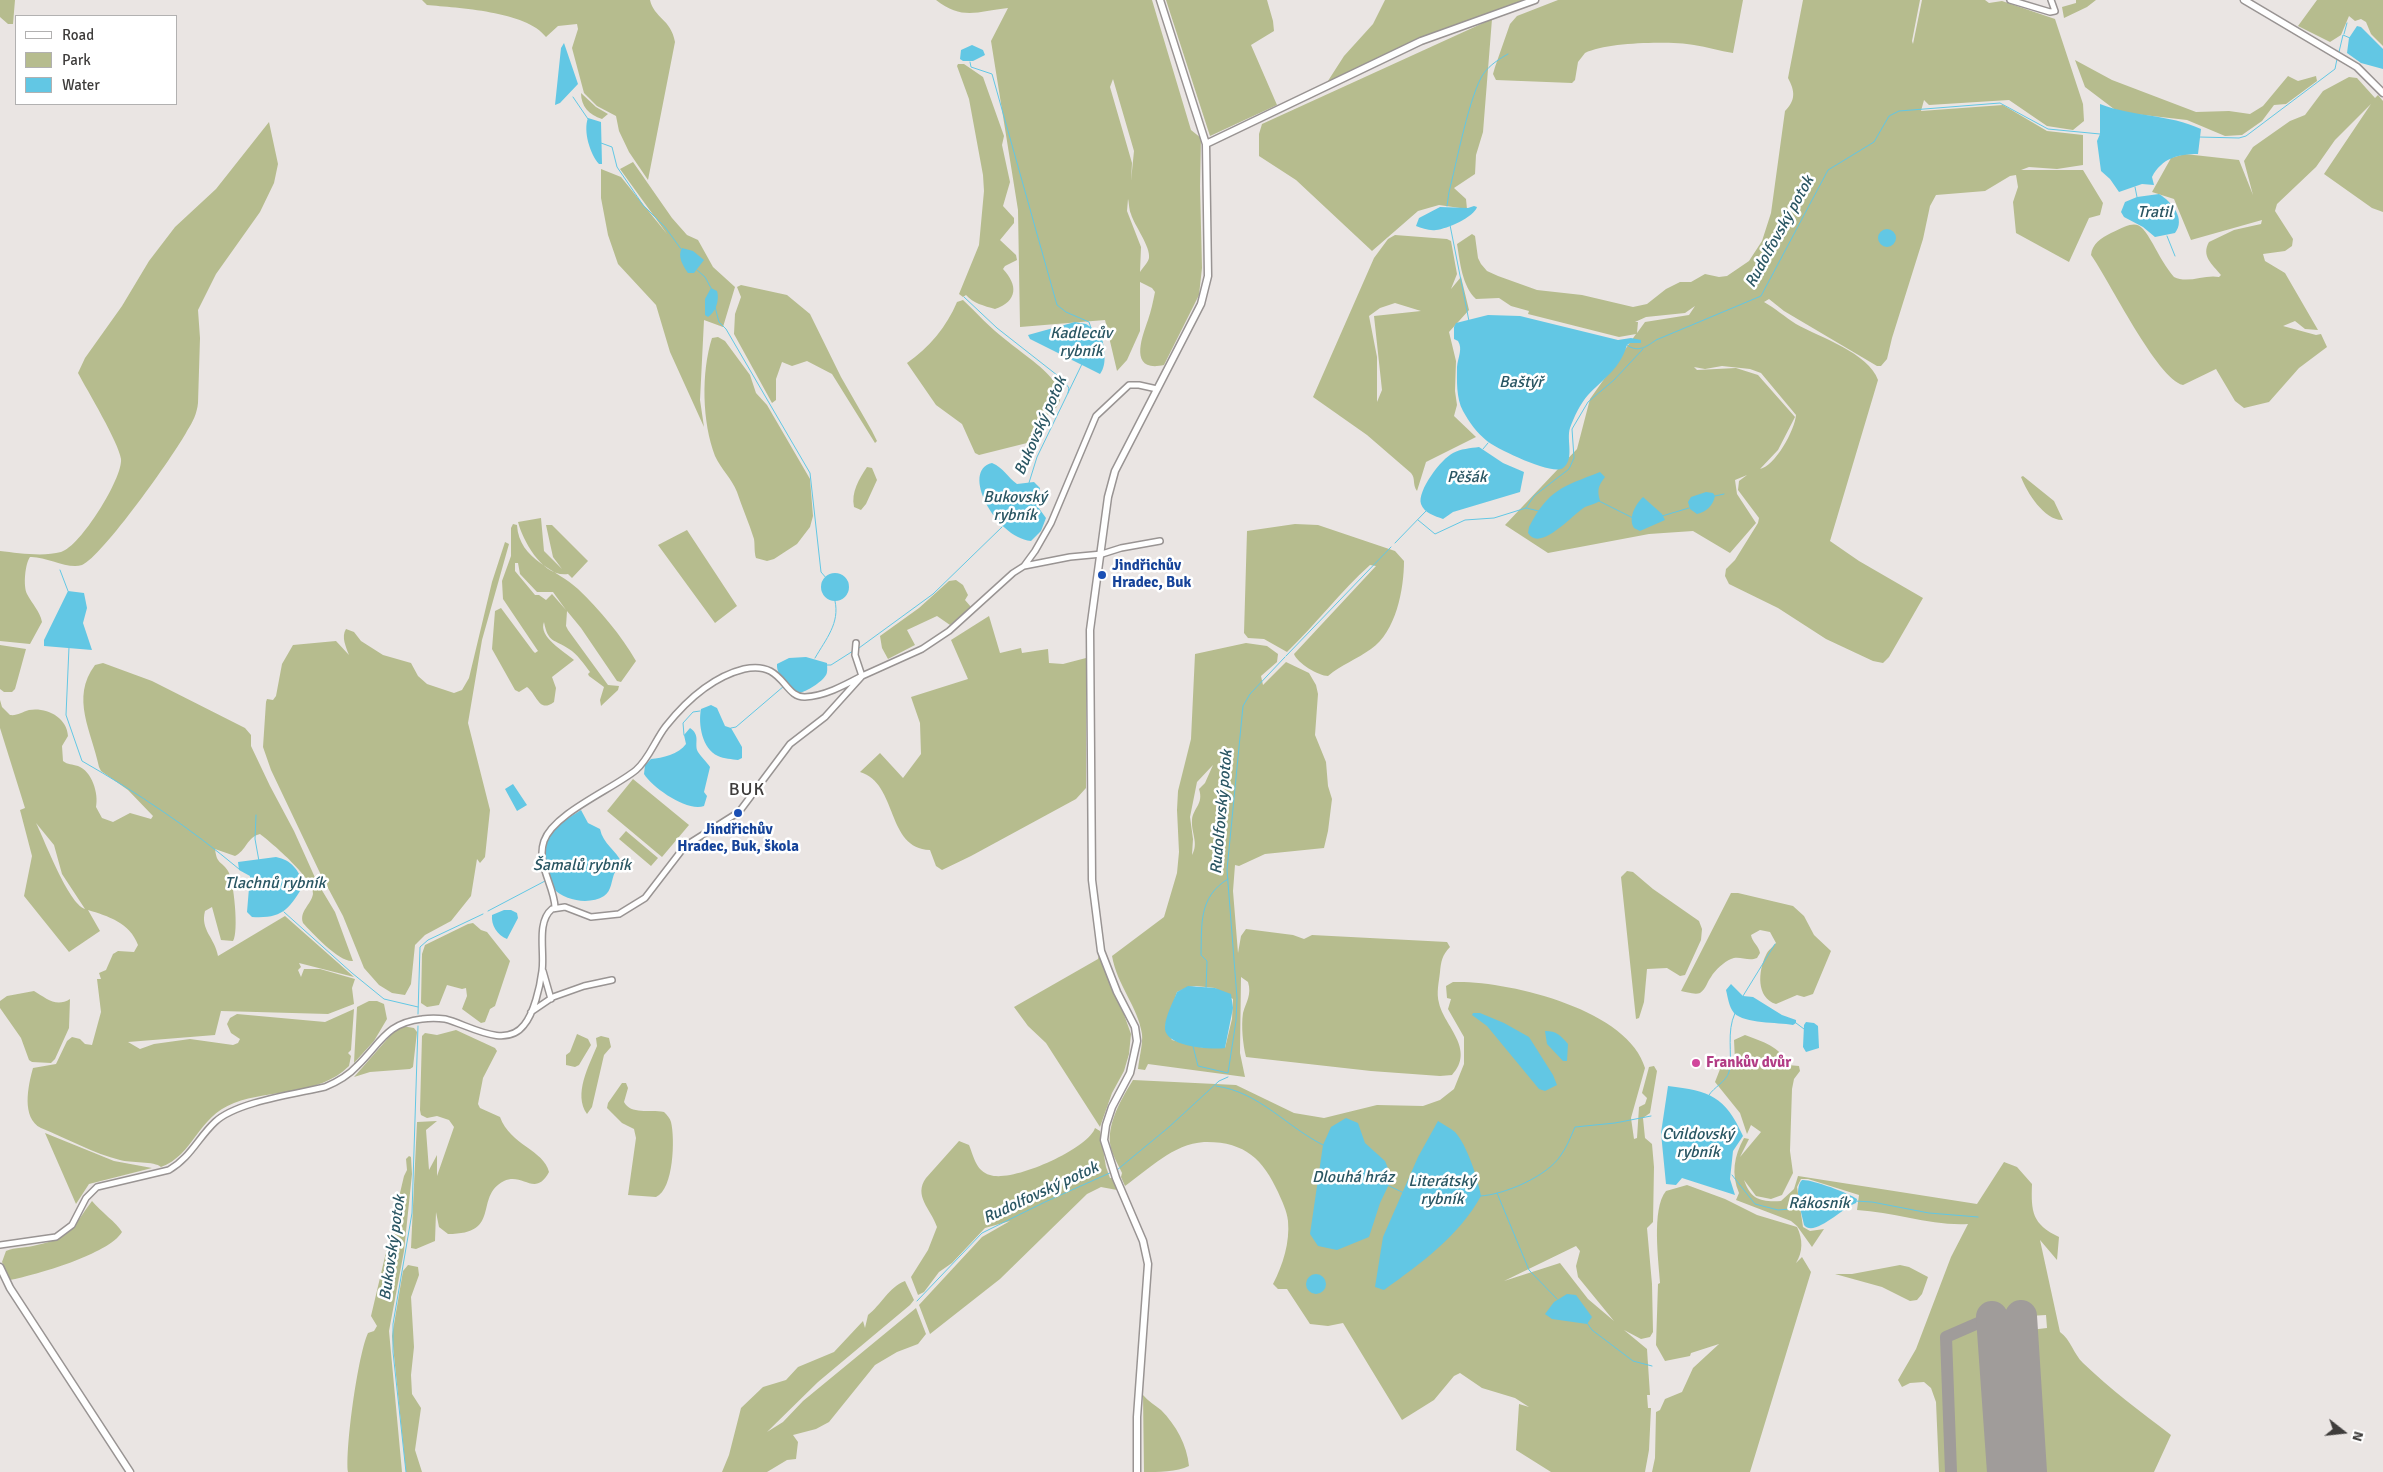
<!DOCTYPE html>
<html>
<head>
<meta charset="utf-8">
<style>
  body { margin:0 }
  #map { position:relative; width:2383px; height:1472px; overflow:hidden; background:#eae5e3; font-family:Signika,sans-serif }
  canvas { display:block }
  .legend { position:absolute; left:15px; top:15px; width:162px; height:90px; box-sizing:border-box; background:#fff; border:1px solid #b2b1b1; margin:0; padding:6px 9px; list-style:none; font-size:15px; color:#3e3c3b }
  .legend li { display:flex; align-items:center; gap:10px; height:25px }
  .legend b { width:25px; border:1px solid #b2b1b1 }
  .north { position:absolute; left:2318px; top:1407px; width:50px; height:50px; -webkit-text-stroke:4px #fff; paint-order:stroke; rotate:106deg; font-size:14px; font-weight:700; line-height:20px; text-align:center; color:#3e3c3b }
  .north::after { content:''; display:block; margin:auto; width:18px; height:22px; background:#3e3c3b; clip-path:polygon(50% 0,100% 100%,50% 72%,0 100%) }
</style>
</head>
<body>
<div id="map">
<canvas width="2383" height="1472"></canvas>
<ul class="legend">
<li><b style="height:6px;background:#fff"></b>Road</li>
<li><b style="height:14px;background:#b6bc8e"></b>Park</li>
<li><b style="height:14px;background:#62c7e4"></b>Water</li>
</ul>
<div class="north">N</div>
</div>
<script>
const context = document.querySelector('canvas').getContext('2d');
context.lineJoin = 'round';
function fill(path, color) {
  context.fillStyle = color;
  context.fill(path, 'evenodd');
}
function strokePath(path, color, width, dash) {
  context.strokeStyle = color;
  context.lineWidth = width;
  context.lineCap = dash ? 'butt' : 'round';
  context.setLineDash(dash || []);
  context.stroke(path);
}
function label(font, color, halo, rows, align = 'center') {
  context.font = font + ' Signika,sans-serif';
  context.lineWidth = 5;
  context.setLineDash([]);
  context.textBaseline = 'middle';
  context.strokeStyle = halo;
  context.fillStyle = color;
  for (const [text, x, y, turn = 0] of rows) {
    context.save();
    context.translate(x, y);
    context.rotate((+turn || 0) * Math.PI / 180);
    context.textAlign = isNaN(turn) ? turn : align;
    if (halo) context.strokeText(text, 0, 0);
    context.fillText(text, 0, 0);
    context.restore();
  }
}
const green = new Path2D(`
  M 0,0 L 15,0 L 13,24 L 8,24 L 0,17 Z
  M 422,0 L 650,0 C 654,18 671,19 675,42 L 648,180 L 629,152 L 619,131 L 616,116 L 597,106 L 584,93 L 572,48 L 578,29 L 577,24 L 558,26 L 546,37 C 527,11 457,8 427,5 Z
  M 936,0 L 1152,0 L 1191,130 L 1201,138 L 1200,186 L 1202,268 L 1199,295 L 1164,365 C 1128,373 1142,337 1148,320 C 1151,311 1153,302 1155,292 L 1152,288 L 1140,282 L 1140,331 L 1127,360 L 1117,371 L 1105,320 L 1020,327 L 1018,210 L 991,41 L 1008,8 C 978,11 963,21 936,0 ZM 1113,79 L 1134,151 L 1131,181 L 1132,163 L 1110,87 ZM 1128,199 C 1129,202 1129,210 1131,214 C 1134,225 1151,247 1149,258 C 1148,263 1143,267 1140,272 L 1141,247 L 1127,211 Z
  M 1166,0 L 1267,0 L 1273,21 L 1274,31 L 1251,45 L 1277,105 L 1210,136 Z
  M 1385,0 L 1528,0 L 1474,20 L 1326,84 L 1344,56 L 1373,24 Z
  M 1558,0 L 1743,0 L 1733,53 C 1720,51 1707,47 1694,45 C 1669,41 1608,42 1585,53 L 1578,62 L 1575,80 L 1572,83 L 1496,80 L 1493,74 L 1495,67 L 1510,24 L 1517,16 Z
  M 1803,0 L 1920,0 L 1912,41 L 1913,44 L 1922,0 L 1985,0 L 1989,3 L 2002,1 L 2055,19 L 2083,104 L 2084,121 L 2073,130 L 2047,126 L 2009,100 L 1929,105 L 1924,100 L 1921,111 L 2003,105 L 2047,131 L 2083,135 L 2083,165 L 2057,169 L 2029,167 L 2021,170 L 2083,170 L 2103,203 L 2100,215 L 2089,218 L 2069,262 L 2016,233 L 2013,202 L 2018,187 L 2016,175 L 2010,176 L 1985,191 L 1936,195 L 1930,206 L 1923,239 L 1892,338 L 1887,359 L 1881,366 L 1877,366 L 1784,311 L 1769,299 L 1764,302 C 1775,308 1785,317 1796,324 C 1819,337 1869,353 1878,380 L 1830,541 L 1859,561 L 1923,598 L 1889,657 L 1883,663 L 1873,661 L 1826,639 L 1778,608 L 1729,584 L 1725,576 L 1726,569 L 1735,560 L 1758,523 L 1759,518 L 1738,490 L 1739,481 L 1747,475 L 1735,480 L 1737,494 L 1756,523 L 1730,553 L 1693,531 L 1649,534 L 1548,553 L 1505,525 L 1577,449 L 1590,399 L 1636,334 L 1619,337 L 1528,314 L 1529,311 L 1511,306 L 1499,298 L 1476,299 C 1462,286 1460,262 1457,244 L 1472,234 L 1475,236 L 1478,258 L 1481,264 L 1487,271 L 1498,276 L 1537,290 L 1582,295 L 1633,307 L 1647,304 L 1666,289 L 1680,282 L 1691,282 L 1705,274 L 1719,277 L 1727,276 L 1749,261 L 1762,241 L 1771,213 L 1785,111 C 1796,100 1795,91 1788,78 ZM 1695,306 L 1689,315 L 1645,322 L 1637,333 L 1638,322 L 1635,322 L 1646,317 L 1685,313 ZM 1722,366 L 1750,369 L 1761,373 L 1796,415 C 1795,430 1775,466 1760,469 L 1778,450 L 1795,417 L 1758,375 L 1736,368 L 1697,370 L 1694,367 L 1705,369 Z
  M 2076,0 L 2096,0 L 2087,7 L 2064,18 L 2062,7 L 2076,3 Z
  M 2317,0 L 2383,0 L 2383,46 L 2371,34 L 2366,22 L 2361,19 L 2355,21 L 2349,16 L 2341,35 L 2330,42 L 2298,26 Z
  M 1492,19 L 1483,132 L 1476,155 L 1475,174 L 1454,188 L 1466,199 L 1467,209 L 1439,205 L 1418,211 L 1372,251 L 1296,180 L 1259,156 L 1259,134 L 1262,124 Z
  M 2075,60 L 2112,80 L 2196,112 L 2229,111 L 2250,114 L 2263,106 L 2288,76 L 2298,81 L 2316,76 L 2317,81 L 2286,104 L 2274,105 L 2262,121 L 2242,135 L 2225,136 L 2187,120 L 2126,113 L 2114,109 L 2085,87 Z
  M 958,64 L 964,64 L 983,77 L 1004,136 L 1002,145 L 1010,182 L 1003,206 L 1014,218 L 1014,223 L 1000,240 L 1016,255 L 1017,260 L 1005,266 L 1003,269 C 1018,285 1018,301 995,309 C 984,306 973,303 966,295 L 963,297 L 959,294 L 979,245 L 984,191 L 983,175 L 969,99 L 957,66 Z
  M 2349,77 L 2357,78 L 2375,98 L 2378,95 L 2383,101 L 2383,212 L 2372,208 L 2324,174 L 2371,104 L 2335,140 L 2316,167 L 2277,204 L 2275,211 L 2293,239 L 2292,246 L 2285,251 L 2263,254 L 2265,261 L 2285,273 L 2318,330 L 2305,329 L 2295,321 L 2283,326 L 2316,335 L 2321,334 L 2327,347 L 2299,368 L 2269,402 L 2244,408 L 2235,401 L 2216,369 L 2183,385 C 2157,379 2109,280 2091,255 C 2092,244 2101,238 2111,233 C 2136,221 2139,219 2153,244 C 2159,255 2166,268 2174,277 C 2188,284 2205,274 2219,277 L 2221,275 C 2212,264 2201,256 2209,242 L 2234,230 L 2261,224 L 2262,220 L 2191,240 L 2174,199 L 2152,192 L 2171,158 L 2185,154 L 2239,160 L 2253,195 L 2244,161 L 2253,147 L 2290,121 L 2305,115 L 2323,91 Z
  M 581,93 L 596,107 L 608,114 L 602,119 C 589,115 581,106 581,93 Z
  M 269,122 L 278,164 L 274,183 L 260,212 L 216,274 L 198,310 L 200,338 L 198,403 C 197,413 193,422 187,431 C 175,454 101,558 82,565 C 68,570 46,556 30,557 C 25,564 23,586 27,594 C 32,604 40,611 42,622 L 30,644 L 0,641 L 0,551 C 18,553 43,557 61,552 C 80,547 123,478 121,459 C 119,443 87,390 78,373 L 85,358 L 122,306 L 149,261 L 175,227 L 216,189 Z
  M 633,162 L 672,218 L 687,235 L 698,240 L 713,267 L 735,287 L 723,327 L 704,320 L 700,400 L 704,427 L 670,352 L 656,305 L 618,264 L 608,235 L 601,198 L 601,169 L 621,177 L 667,234 L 620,169 Z
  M 1395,235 L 1447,239 L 1451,241 L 1457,274 L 1451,289 L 1461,277 L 1469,310 L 1449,332 L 1456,361 L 1455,391 L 1457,405 L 1454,416 L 1476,437 L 1426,462 L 1417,491 C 1412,484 1416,479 1411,473 L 1367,435 L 1313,397 L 1374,258 L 1388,239 ZM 1395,303 L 1421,311 L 1374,316 L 1382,390 L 1377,402 L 1377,357 L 1369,316 L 1380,308 Z
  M 741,285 L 787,295 L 810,314 L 841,377 L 872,431 L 877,441 L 875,443 L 832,374 L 807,361 L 792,366 L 782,362 L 776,379 L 776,400 L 772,403 L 734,334 L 735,314 L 741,297 L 737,287 Z
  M 963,300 C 977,313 990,328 1006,340 C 1032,362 1097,398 1033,422 L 1035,437 L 1027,443 L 979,455 L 975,453 L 962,424 L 936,405 L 907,363 C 929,348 947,326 957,302 Z
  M 718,337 L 725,341 L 750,375 L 756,393 L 767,405 L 810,479 L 813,516 L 810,527 L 797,544 L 774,559 L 767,561 L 756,558 C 754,552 755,545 754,539 C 749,523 742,507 737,492 C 732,479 721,469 715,456 C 702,423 701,372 712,338 Z
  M 867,467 L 872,468 L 877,480 L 866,504 L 861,510 L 854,507 C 851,492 859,479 867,467 Z
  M 2023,476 L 2054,501 L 2063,520 C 2045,521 2027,493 2021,477 Z
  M 541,518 L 544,551 L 562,569 L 553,557 L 546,525 L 552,525 L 588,561 L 572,578 L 568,574 C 543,578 523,541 518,522 Z
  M 513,524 L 517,525 C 519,561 557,569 578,589 C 600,610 621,635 636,661 L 621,682 L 617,681 L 581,628 L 567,611 L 566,626 L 568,630 L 608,685 L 619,686 L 618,690 L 601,706 L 600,700 L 604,687 L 589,676 L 588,674 L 590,672 C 584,664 577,654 569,649 C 554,639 548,643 544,622 C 538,637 564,651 574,660 L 552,677 L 556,688 L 554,702 C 539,713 538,696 527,687 L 519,692 L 515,690 L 492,649 L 495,611 L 501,608 L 533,651 L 535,653 L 538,651 L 503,599 L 502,581 L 511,556 L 511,528 ZM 515,563 L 518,563 L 520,574 L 537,592 L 553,592 L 566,610 L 552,594 L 546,600 L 539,595 L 535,595 L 515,571 Z
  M 1295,524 L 1318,525 L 1395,551 L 1404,561 C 1404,589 1396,632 1371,649 C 1357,659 1341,665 1328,676 C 1319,676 1297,663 1294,654 L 1376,566 L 1370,565 C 1340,592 1316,624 1287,652 L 1264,639 L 1248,638 L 1244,633 L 1247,531 Z
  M 687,530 L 737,606 L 715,623 L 658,545 Z
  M 505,542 L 509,544 L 482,640 L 468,723 L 490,810 L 485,857 L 480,863 L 477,859 L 471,896 L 451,921 L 425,935 L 415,945 L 411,984 L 405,995 L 392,993 L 379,985 L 364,968 L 343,916 L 320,873 L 271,770 L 263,747 L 266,702 L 267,699 L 273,700 L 276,696 L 282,664 L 293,645 L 336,641 L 349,655 C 346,647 341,637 346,629 L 354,632 L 361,641 L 383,655 L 411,663 L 418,676 L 427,684 L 454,693 L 462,690 L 469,678 L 492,582 Z
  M 956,580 L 963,585 L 968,595 L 965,600 L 971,607 L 950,625 L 937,616 L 907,630 L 915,645 L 888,659 L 882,648 L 880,636 L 919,608 L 949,581 Z
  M 989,616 L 1000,653 L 1021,648 L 1022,653 L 1048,649 L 1049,663 L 1063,664 L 1086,658 L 1086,788 L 1076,799 L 971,856 L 942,870 L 936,866 L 930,850 C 886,849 898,783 860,772 L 880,753 L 903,778 L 921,754 L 920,723 L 911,697 L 968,679 L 951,640 Z
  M 1246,643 L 1267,646 L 1278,654 L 1277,662 L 1261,676 L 1263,685 L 1286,662 L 1309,673 L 1316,685 L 1318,694 L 1315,735 L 1326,762 L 1328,786 L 1332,799 L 1328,831 L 1324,848 L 1265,854 L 1239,866 L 1235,865 L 1233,891 L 1238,953 L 1241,936 L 1246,929 L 1293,935 L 1304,939 L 1312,935 L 1447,942 L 1450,947 C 1442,955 1441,962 1440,972 C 1439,982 1436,993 1439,1003 C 1444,1026 1476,1049 1452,1075 L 1440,1076 L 1371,1071 L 1246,1057 C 1243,1045 1241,1026 1243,1013 C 1246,1002 1252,995 1248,982 L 1241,977 L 1240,1053 L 1245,1077 L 1148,1064 L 1145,1070 L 1138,1069 C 1139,1058 1143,1044 1142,1034 C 1138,1007 1117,985 1112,956 L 1164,917 L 1177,873 L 1179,852 L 1177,810 L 1178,791 L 1191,739 L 1195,654 ZM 1213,765 L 1205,783 L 1199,789 C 1204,804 1193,808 1192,820 C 1191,833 1199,843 1192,855 L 1193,839 L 1190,817 L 1197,782 ZM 1196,986 L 1215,988 L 1233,999 L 1232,1019 L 1225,1048 L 1204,1048 L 1172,1040 L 1165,1027 L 1177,992 L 1188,987 Z
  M 0,645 L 26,649 L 15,689 L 12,692 L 4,692 L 0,689 Z
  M 103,663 L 152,681 L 245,728 L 251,735 L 251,746 L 270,786 L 294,831 L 317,882 L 335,912 L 353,961 C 340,963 312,933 303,923 C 299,911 311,905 313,894 C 315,880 272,843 260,834 C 247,837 246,851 235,856 L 215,849 C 217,865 221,860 228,871 C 234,880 239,933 233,941 L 221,940 L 212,907 L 205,911 C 200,930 215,938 218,956 L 285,916 L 354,977 L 299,963 L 301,967 L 298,970 L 301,977 L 304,969 L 320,969 L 355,979 L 352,988 L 354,1004 L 328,1014 L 221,1011 L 215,1035 L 128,1042 L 140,1049 L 154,1044 L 190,1039 L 233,1045 L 238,1043 L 240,1039 L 231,1033 L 227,1024 L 230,1018 L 237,1014 L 325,1022 L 354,1009 L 351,1050 L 348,1053 L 351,1056 L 349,1066 C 319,1096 271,1089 234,1103 C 197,1117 194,1155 161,1167 C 155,1161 130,1163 120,1160 C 95,1154 66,1138 41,1128 C 21,1118 28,1086 33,1068 L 56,1064 L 67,1041 L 72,1037 L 80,1039 L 85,1044 L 92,1045 L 101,1012 L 97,979 L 101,979 L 99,973 L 106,970 L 113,954 L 118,951 L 134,952 L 138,945 C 130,923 108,916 88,910 L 100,931 L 69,952 L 24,896 L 32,856 L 20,810 L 25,808 L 0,728 L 0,700 L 2,707 L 10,715 C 17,716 22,712 29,710 C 46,707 67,717 68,736 L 62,746 L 63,761 C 68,765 72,764 78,766 C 92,771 99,794 96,807 L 102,818 L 113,822 L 130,813 L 151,819 L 153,816 L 128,790 L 101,771 L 99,767 C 92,732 70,698 95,665 ZM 36,823 L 54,845 L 62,874 L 85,909 C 68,903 45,841 36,823 Z
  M 633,779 L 689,825 L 662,857 L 607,811 Z
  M 626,831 L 658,858 L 651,866 L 619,839 Z
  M 1627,871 L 1633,872 L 1653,889 L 1699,921 L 1702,929 L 1701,940 L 1685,975 L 1680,976 L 1667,968 L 1647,969 L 1644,1002 L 1639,1018 L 1636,1019 L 1621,877 Z
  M 1731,893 L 1738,893 L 1793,906 L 1804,916 L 1814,935 L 1831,951 L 1813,994 L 1804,997 L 1797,995 L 1776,1004 C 1756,998 1758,971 1766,955 C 1768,950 1773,947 1776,943 L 1770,932 L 1760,930 L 1751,935 C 1752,942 1759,946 1760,953 L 1757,958 C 1748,962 1739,955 1731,959 C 1724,962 1715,970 1711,977 C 1707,982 1706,989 1700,993 C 1695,995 1686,992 1681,991 Z
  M 473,923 L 481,930 L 487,932 L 510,961 L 495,1006 L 490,1009 L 485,1022 L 481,1023 L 462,1009 L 467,996 L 466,988 L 462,989 L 447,985 L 439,1005 L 427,1007 L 421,1003 L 422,954 L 425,945 L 468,924 Z
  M 1102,953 L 1131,1034 L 1129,1054 L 1124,1071 L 1112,1093 L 1100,1127 L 1046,1043 L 1028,1026 L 1014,1007 L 1098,959 L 1099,955 Z
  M 1453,982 C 1506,980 1629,1009 1645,1068 L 1631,1118 L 1634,1139 L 1637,1138 L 1639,1107 L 1645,1104 L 1647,1098 L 1642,1093 L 1649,1067 L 1654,1066 L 1657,1071 L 1650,1113 L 1643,1118 L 1645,1138 L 1652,1144 L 1654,1167 L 1653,1222 L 1647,1228 L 1652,1284 L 1653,1332 L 1650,1337 L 1641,1339 L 1624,1330 L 1647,1349 L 1650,1395 L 1647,1395 L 1648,1408 L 1651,1408 L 1649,1450 L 1645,1472 L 1551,1472 L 1516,1450 L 1519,1404 L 1529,1407 L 1515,1398 L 1482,1388 L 1460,1373 L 1454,1376 L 1434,1400 L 1402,1420 L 1343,1323 L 1328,1326 L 1310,1324 L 1287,1289 L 1278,1289 L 1273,1284 C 1283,1265 1290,1242 1288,1221 C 1287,1211 1282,1201 1278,1192 C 1263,1159 1244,1141 1204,1142 C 1173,1144 1149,1169 1125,1186 L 1121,1177 L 1122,1173 C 1118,1164 1111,1153 1110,1143 C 1108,1121 1122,1098 1133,1080 L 1236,1085 L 1294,1113 L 1324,1118 L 1377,1105 L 1423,1106 L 1440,1100 L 1454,1089 L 1464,1064 L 1464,1037 L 1448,1009 L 1451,999 L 1447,998 L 1446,986 ZM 1576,1246 L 1580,1251 L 1576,1266 L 1578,1277 L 1614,1321 L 1588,1299 L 1560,1263 L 1504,1281 Z
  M 34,991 C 46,998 56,1008 70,999 L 69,1028 L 55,1059 L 51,1063 L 32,1062 L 29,1060 L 21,1038 L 0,1008 L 0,1001 L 7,996 Z
  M 369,1001 L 377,1001 L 384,1004 L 387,1019 L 374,1041 L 354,1063 L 357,1007 Z
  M 402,1026 L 414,1028 L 417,1032 L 413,1067 L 410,1069 L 370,1072 L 354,1077 L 396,1029 Z
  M 456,1030 L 495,1048 L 497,1051 L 483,1078 L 478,1104 L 480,1108 L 500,1117 C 510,1145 544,1150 549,1172 C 535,1198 523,1172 504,1181 C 473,1197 503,1234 448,1234 L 439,1227 L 436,1212 L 435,1241 L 416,1249 L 411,1248 L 417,1122 L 437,1121 L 426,1130 L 429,1170 L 437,1155 L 437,1176 L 454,1127 L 449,1120 L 437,1116 L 427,1118 L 421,1115 L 420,1110 L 422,1036 L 425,1033 L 437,1035 Z
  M 577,1034 L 588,1039 L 591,1045 L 579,1065 L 575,1067 L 566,1065 L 566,1055 L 570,1052 Z
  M 1745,1035 C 1763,1042 1780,1046 1788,1065 L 1799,1066 L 1800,1071 L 1794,1079 L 1792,1089 L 1790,1151 L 1793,1173 L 1782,1195 L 1771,1199 L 1756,1196 L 1744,1180 C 1751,1200 1761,1202 1781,1201 L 1794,1189 L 1798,1176 L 1977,1204 L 2004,1162 L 2017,1167 L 2032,1184 C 2031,1212 2032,1224 2059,1237 L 2057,1260 L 2040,1240 L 2060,1332 C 2071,1340 2073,1353 2083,1363 C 2110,1389 2141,1412 2171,1435 L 2154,1472 L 2040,1472 L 2030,1330 L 2047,1328 L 2046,1315 L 2029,1316 L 2029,1307 L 2011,1308 L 2022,1472 L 1953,1472 L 1950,1330 L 1944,1335 L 1943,1345 L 1948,1472 L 1939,1472 L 1936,1402 L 1931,1388 L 1924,1382 L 1910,1383 L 1902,1387 L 1898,1380 L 1916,1349 L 1951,1257 L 1968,1224 C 1931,1226 1894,1212 1857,1210 L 1859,1195 L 1808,1179 L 1801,1179 L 1797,1187 L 1803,1227 L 1810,1231 L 1824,1229 L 1812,1247 L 1797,1226 L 1791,1221 L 1736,1200 L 1739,1193 C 1731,1174 1734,1156 1744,1138 L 1749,1139 L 1740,1157 L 1761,1132 L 1751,1125 L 1747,1134 L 1740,1113 L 1715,1082 L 1722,1064 L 1735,1061 L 1734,1040 Z
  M 601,1036 L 609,1038 L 611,1047 L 604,1055 L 592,1107 L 587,1114 C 573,1094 589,1066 597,1046 L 596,1038 Z
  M 622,1083 L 626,1083 L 628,1088 L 624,1102 C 631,1115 649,1109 664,1112 C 667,1115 670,1118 671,1122 C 675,1138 674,1189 656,1197 L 628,1195 L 636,1138 L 634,1129 L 622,1123 L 607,1108 L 608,1103 Z
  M 1095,1128 L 1100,1131 L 1106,1167 L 1110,1178 L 1114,1178 L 1117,1190 L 1101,1187 L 1087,1194 L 1000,1279 L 930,1334 L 919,1305 L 982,1237 L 1010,1221 L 985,1228 L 952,1263 L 939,1272 L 924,1292 L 918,1295 L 911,1277 L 928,1250 L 937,1227 C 931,1209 913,1196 926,1178 L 959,1141 L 969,1145 C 974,1157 976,1171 990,1175 C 1012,1183 1088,1149 1095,1128 Z
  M 45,1133 L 114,1161 L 152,1168 L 89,1184 L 76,1204 Z
  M 409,1156 L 411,1157 L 412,1174 L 404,1251 L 389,1331 L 402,1472 L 348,1472 C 345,1449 358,1354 368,1333 L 374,1331 L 377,1326 L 371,1316 L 404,1176 L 407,1170 L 406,1159 Z
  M 1687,1185 L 1725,1199 L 1757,1215 L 1797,1227 C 1803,1239 1803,1252 1796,1263 L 1802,1257 L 1811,1272 L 1750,1472 L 1652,1472 L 1655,1458 L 1656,1412 L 1660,1410 L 1665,1399 L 1682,1392 L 1693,1368 L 1719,1344 L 1691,1353 L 1690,1356 L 1665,1361 L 1656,1345 L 1658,1284 L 1660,1283 C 1659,1263 1651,1209 1666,1191 Z
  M 92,1201 C 100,1211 117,1223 122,1232 C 109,1254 36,1275 10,1280 L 2,1262 L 6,1251 C 15,1247 26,1248 37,1245 C 73,1237 71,1229 92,1201 Z
  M 408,1265 L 418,1267 L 419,1275 L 411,1297 L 414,1347 L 411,1375 L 412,1394 L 421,1408 L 415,1450 L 422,1472 L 406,1472 L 392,1336 L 403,1271 Z
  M 1900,1265 L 1909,1267 L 1928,1277 L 1922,1294 L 1917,1300 L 1910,1301 L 1882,1287 L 1835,1274 L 1852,1274 Z
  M 905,1281 L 914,1300 L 910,1305 L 818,1382 L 767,1432 L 783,1422 L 803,1401 L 916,1308 L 926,1334 L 918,1344 L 897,1352 L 875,1365 L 829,1422 L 816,1429 L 793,1435 L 798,1442 L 796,1459 L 787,1460 L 767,1472 L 722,1472 L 729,1455 L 741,1408 L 763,1387 L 786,1380 L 798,1367 L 834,1352 L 863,1321 L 865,1328 L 868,1315 C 881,1305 889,1287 905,1281 Z
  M 1143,1395 C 1148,1401 1155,1405 1161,1410 C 1176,1425 1187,1445 1189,1466 C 1177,1472 1158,1472 1144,1472 Z`);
const water = new Path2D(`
  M 2357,26 L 2361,27 L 2383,49 L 2383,69 L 2361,63 L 2347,53 L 2349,38 Z
  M 564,43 L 578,84 L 560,103 L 555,105 L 561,48 Z
  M 972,45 L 983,50 L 985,55 L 973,61 L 963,61 L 960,59 L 961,50 Z
  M 2100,104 C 2133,117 2169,114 2201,129 L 2198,154 C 2178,154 2162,158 2152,177 L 2154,185 L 2142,184 L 2119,192 L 2110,179 L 2101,171 L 2097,141 L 2100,134 Z
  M 588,118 L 601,122 L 602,164 L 599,164 C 590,154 583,131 588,118 Z
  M 2159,194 C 2172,202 2186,219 2175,233 L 2155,237 L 2143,227 L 2124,217 L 2121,212 L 2125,202 L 2137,197 Z
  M 1474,206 L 1477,207 C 1474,217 1447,229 1436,230 C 1429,231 1422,228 1416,226 L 1419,218 L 1440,207 L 1468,208 Z
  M1878 238a9 9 0 1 1 18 0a9 9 0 1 1-18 0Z
  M 682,248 L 693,251 L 704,260 L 694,273 L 688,273 C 683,266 677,256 682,248 Z
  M 711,288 L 717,291 C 720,300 715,313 708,317 L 705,315 L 705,299 Z
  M 1488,315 L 1520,316 L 1618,340 L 1631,338 L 1641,340 L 1641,343 L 1630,343 L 1627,345 C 1620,369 1604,378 1588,395 C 1580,404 1574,417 1570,428 C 1566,440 1575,459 1563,468 C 1553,476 1497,449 1487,441 C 1477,433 1469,422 1463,411 C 1456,398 1457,380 1457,367 C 1458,357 1463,349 1458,341 L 1454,339 L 1454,327 L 1456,323 Z
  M 1075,322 L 1086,324 L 1101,334 C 1104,346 1108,364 1100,374 L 1030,339 L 1028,335 Z
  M 1479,447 L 1503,463 L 1524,472 L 1520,492 L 1453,512 L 1443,519 C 1435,516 1424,513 1421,504 C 1417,491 1441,459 1453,453 C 1460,449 1471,448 1479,447 Z
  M 992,463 C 1004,468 1007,477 1017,484 L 1034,482 L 1040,488 L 1038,507 L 1046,518 L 1041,531 L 1031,541 C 995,537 960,470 992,463 Z
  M 1600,472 L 1605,477 C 1598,486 1597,490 1600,501 C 1595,504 1589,505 1585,507 C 1573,514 1540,553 1528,533 L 1529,527 C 1549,489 1562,487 1600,472 Z
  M 1706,492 L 1713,493 L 1715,496 C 1713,506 1706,512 1697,514 L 1690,509 L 1688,502 L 1691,497 Z
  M 1643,497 L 1662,514 L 1665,520 L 1640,531 L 1634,528 C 1628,518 1635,505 1643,497 Z
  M821 587a14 14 0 1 1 28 0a14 14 0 1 1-28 0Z
  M 68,591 L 84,593 L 87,608 L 83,623 L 92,650 L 44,646 L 44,640 Z
  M 806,657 L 827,663 C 827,666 828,672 826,675 C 822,682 806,692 799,693 C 789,687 776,676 777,664 L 789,658 Z
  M 711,705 L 717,708 L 725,726 L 731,728 L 742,747 L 742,758 L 738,760 C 732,759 724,759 718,756 C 702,749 698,724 701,709 Z
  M 690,728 C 700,735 695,741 697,750 C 699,755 707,762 710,767 L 704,792 L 707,796 L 704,806 C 687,812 653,788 644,774 L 645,765 L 651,759 C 662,758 679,754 686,744 L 684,735 Z
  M 513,784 L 527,805 L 517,811 L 505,789 Z
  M 581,810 L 588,823 L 600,829 C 603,844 616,850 622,863 C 620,866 617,869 615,872 C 611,880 612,891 604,896 C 590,905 565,901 554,889 C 545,879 543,848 549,837 C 556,825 570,817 581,810 Z
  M 276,857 C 292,860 298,870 304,884 C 290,909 282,919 252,917 L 247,912 L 250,876 L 239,870 L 238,862 Z
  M 504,910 L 511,910 L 517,913 L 518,918 L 507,939 C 497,935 491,925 492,915 Z
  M 1731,984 L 1743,996 L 1753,997 L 1782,1015 L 1796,1020 L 1796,1023 L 1793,1025 C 1777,1022 1745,1024 1734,1013 C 1729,1007 1728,998 1726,990 Z
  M 1188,986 L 1215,988 L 1231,994 L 1233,1008 L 1225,1048 C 1211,1050 1162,1047 1165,1026 C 1166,1015 1173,1002 1177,992 Z
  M 1473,1013 L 1480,1013 L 1504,1023 L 1529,1037 L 1553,1075 L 1557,1085 L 1545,1091 L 1539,1089 L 1487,1026 L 1472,1015 Z
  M 1806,1022 L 1814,1023 L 1818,1026 L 1819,1048 L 1806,1052 L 1803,1047 L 1804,1025 Z
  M 1545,1031 C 1557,1031 1560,1035 1568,1044 L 1567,1061 L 1563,1061 L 1547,1044 Z
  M 1668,1086 C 1710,1091 1725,1096 1743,1136 L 1733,1151 L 1730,1179 L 1735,1195 L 1682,1178 L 1676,1185 L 1666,1184 L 1661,1133 Z
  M 1346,1118 L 1358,1123 L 1365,1143 L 1385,1161 L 1392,1178 L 1380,1203 L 1369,1237 L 1337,1250 L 1318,1246 L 1310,1234 L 1323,1145 L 1331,1127 Z
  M 1438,1121 C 1443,1124 1450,1128 1455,1132 C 1467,1145 1478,1179 1481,1196 C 1459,1236 1420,1264 1384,1290 L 1375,1287 L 1383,1237 L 1418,1157 Z
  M 1802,1180 C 1811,1179 1849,1193 1857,1199 L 1856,1203 C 1842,1208 1814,1238 1804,1225 C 1802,1213 1793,1189 1802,1180 Z
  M1306 1284a10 10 0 1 1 20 0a10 10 0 1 1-20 0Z
  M 1567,1294 L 1576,1295 L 1592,1317 L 1587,1324 L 1552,1319 L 1545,1314 L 1554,1302 Z`);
const stream = new Path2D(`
  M 2344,34 L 2347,23
  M 2339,52 L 2343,35 L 2350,38
  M 970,62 L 971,67 L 992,74 L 1057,305 L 1066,312 L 1089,322 L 1091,328
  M 573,97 L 588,119
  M 2199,137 L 2239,138 L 2246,136 L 2335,69 L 2337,59
  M 601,143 L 612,147 L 617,167 L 643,205 L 665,227 L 681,249
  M 2135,187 L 2137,197
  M 1447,206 L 1449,192 C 1456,165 1470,92 1484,73 C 1490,65 1499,59 1508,54
  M 1450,225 L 1469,321
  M 2167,236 L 2175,256
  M 697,270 L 705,277 L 711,288
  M 964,297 L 997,328 L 1062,379 L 1069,388 L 1068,393
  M 715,307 L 719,322 L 726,329 L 810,473 L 821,572 L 827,579
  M 1627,345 C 1638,353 1646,347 1656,340 L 1761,296 L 1828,170 L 1874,142 L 1889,116 L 1899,111 L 2000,103 L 2048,129 L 2100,134
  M 1483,449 L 1488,443
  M 1028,486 L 1037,457 L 1082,364
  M 1715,496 L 1724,494
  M 1599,501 L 1633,518
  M 1526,508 L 1539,511
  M 1662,516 L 1689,508
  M 1418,520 L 1435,534 L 1465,520 L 1494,518 L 1526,508 L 1534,496 L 1569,469 L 1574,458 L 1572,429 L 1588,402 L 1614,380 L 1643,349
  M 1395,543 L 1426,511
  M 60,570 L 68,591
  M 69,647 L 66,715 L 82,761 C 138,793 190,828 239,869
  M 859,648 L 933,594 L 1002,527
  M 1286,656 L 1391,547
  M 815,658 C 826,639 840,623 835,601
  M 826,665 L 831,665 L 853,651
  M 731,728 L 736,727 L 784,686
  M 684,735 L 683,723 L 693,712 L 700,711
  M 256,815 L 255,839 L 259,861
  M 488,911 L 545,881
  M 284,912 L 352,973 L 384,999 L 418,1007
  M 1206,989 L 1207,961 L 1201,955 C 1202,925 1198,897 1228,879
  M 1743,996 L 1775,944
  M 418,1014 L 420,947 L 428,940 L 483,914
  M 1796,1023 L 1804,1029
  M 1193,1046 L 1198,1066 L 1228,1073 L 1236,1021 L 1237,998 L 1227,870 L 1243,706 L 1250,694 L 1285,657
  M 1216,1086 C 1260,1092 1286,1127 1325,1146
  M 1709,1095 C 1714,1087 1726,1082 1729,1072 C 1733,1052 1726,1033 1735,1013
  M 1117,1170 L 1169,1127 L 1219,1081 L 1228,1077
  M 1732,1175 L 1755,1204 L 1778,1210 L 1802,1208
  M 1387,1185 L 1404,1193
  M 1497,1193 L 1529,1270 L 1557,1299
  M 1480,1196 C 1504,1195 1548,1176 1561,1155 C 1567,1147 1571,1136 1575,1127 L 1615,1123 L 1651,1116
  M 1855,1201 L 1872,1202 L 1929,1213 L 1978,1217
  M 917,1301 L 982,1233 L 1045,1202 L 1112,1172
  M 1587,1323 L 1592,1330 L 1633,1361 L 1652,1366
  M 406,1472 L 393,1352 L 393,1324 L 412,1213 L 418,1026`);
const taxiway = new Path2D(`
  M 1951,1472 L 1946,1337 L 1992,1317 L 2021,1316`);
const runway = new Path2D(`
  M 2021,1316 L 2031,1472
  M 1992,1317 L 2003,1472`);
const minor = new Path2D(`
  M 2010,0 L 2050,12 L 2055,11 L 2051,0
  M 1024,566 L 1035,551 L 1051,523 L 1096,416 L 1129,385 L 1139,385 L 1157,389
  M 555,907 C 554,885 536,864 544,841 C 554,813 613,789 636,770 C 649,759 655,740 666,726 C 686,701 712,677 744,669 C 784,660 783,698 805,697 C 825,696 845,685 862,676 L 855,655 L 856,643
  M 543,971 L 551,999
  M 531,1012 L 553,997 L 584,986 L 612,980
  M 0,1245 L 56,1237 L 72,1225 L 86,1198 L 97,1187 L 169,1170 C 190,1158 198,1138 215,1122 C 236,1102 295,1094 325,1087 C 337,1082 348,1076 357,1066 C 381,1043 386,1023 422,1019 C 429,1018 438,1018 445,1019 C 467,1024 505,1050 524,1025 C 534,1013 540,987 542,971 C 545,953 536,922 552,909 L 565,907 L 591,917 L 619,914 L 645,898 L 685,846 L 739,812 L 790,744 L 825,717 L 862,676 L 922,649 L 949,631 L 1013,573 L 1024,566 L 1070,557 L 1102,554 L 1121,548 L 1160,541`);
const tertiary = new Path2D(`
  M 2244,0 L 2357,67 L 2383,93
  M 1206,144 L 1421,41 L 1535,0
  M 0,1267 L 10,1288 L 130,1472
  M 1137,1472 L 1137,1417 L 1148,1264 L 1143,1241 L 1116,1178 L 1104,1140 L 1106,1125 L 1112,1107 L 1130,1073 L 1137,1041 L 1135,1027 L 1117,992 L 1101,951 L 1092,880 L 1090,630 L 1108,497 L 1115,471 L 1201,304 L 1208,276 L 1206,144 L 1160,0`);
const markers = [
  [1102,575,5,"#1a4fb4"],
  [738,813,5,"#1a4fb4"],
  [1696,1063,5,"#d1479c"]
];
const transitNames = [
  ["Jindřichův",1112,566],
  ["Hradec, Buk",1112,583],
  ["Jindřichův",738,830,"center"],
  ["Hradec, Buk, škola",738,847,"center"]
];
const hotelNames = [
  ["Frankův dvůr",1706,1063]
];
const waterNames = [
  ["Tratil",2155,213],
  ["Rudolfovský potok",1780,232,-61],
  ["Kadlecův",1081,334],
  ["rybník",1081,352],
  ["Baštýř",1521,383],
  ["Bukovský potok",1041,426,-66],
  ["Pěšák",1467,478],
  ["Bukovský",1015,498],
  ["rybník",1015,516],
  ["Rudolfovský potok",1222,812,-85],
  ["Šamalů rybník",582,866],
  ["Tlachnů rybník",275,884],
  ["Cvildovský",1698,1135],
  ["rybník",1698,1153],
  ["Dlouhá hráz",1353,1178],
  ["Literátský",1442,1182],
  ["rybník",1442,1200],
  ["Rudolfovský potok",1041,1193,-25],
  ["Rákosník",1819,1204],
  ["Bukovský potok",393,1248,-82]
];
const quarterNames = [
  ["BUK",747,790]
];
fill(green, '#b6bc8e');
fill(water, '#62c7e4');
strokePath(stream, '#62c7e4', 1);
strokePath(taxiway, '#a09c9a', 12);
strokePath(runway, '#a09c9a', 32);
strokePath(minor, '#999493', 8);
strokePath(tertiary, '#999493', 9);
strokePath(minor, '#fff', 5);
strokePath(tertiary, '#fff', 6);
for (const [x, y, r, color] of markers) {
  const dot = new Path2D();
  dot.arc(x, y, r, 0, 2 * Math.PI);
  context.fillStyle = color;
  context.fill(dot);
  strokePath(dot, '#fff', 2);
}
label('bold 15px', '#164399', '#fff', transitNames, 'left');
label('bold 15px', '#b23c85', '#fff', hotelNames, 'left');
label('italic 16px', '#2a5663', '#fff', waterNames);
context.letterSpacing = '1px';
label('18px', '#3e3c3b', '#fff', quarterNames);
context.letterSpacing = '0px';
</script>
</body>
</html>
